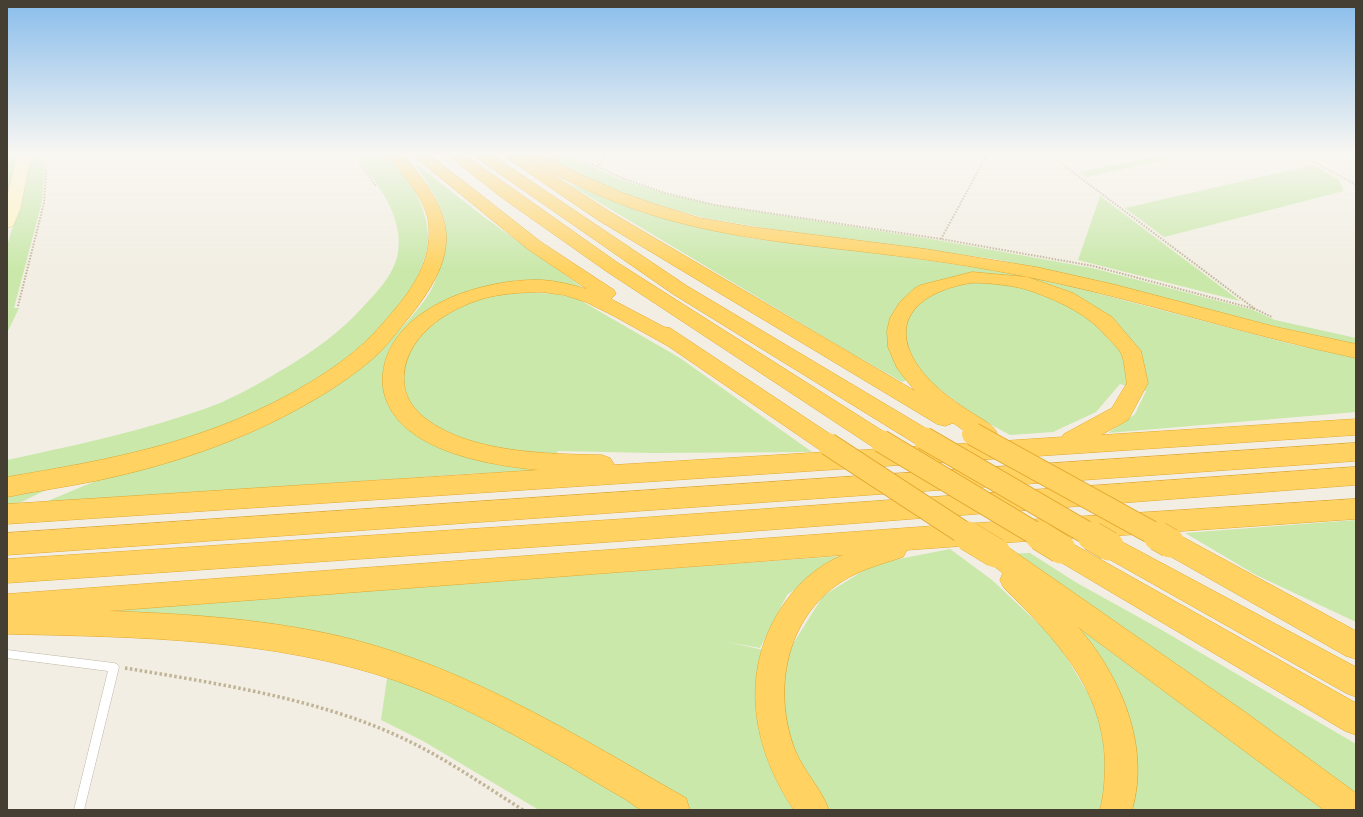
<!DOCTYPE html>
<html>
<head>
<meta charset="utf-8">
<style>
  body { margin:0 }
  #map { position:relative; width:1363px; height:817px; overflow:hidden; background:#f2eee3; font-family:Commissioner,sans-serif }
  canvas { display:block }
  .frame { position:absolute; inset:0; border:8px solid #443e33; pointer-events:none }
</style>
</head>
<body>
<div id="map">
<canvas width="1363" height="817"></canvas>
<div class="frame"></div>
</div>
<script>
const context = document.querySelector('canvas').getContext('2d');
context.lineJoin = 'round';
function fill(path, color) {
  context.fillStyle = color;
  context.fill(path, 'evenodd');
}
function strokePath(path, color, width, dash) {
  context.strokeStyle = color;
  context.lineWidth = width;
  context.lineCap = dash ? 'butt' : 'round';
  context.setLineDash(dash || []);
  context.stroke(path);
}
const green = new Path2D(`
  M 7,155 L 18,155 L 7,201 Z
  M 30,155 L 45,155 L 42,202 L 14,308 L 19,308 L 7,333 L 7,246 L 24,189 Z
  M 356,155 L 388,155 C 409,178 426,203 428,235 C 429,247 424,260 420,271 C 387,347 281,407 206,432 C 189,438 171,445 154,449 C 105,462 56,469 7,480 L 7,460 C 66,447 126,435 183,416 C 195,412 208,408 220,403 C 243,393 265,380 287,367 C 315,350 340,332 362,308 C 377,292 394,275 398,253 C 404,215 376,183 356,155 Z
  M 539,155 L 568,155 L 619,179 L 664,193 L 714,205 L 937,240 L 1092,268 L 1253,310 L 1275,320 L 1356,338 L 1356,344 L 1282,328 L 1052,271 L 994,259 L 771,229 L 705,218 L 650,203 L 598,184 Z
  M 1161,155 L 1188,155 L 1086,177 L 1080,172 Z
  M 415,163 L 484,217 L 582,287 L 539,280 L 515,280 L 522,292 L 556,294 L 578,299 L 680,358 L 812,452 L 653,453 L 558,451 L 548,470 L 465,474 L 43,503 L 98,480 L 221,442 L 387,343 C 401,328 417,312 429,294 C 440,275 450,239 444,218 C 438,197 425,181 415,163 Z
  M 1313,165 L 1338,179 L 1344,191 L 1164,237 L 1125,208 Z
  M 565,182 L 648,214 L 703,228 L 755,239 L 870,252 L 999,271 L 1058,283 L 1291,344 L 1356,357 L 1356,412 L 1108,433 L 1135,414 L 1146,391 L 1120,384 L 1096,412 L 1053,432 L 1010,435 L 975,416 L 937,387 L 907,380 L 902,382 L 844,349 Z
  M 1100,196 L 1240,301 L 1078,260 Z
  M 46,490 L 13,506 L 7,506 L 7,497 Z
  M 1356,520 L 1356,622 L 1256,575 L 1185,533 Z
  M 950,549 L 992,580 L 1056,640 L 1092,700 L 1076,629 L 1078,627 L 1326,810 L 539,810 L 423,741 L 381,720 L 391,651 L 262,625 L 119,613 L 121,608 L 842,556 L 787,595 L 760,648 L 727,642 L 786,655 L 823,596 L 874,564 Z
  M 1030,553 L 1077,583 L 1160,629 L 1356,744 L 1356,802 L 1007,554 Z`);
const pathFar1 = new Path2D(`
  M 354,155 L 376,186
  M 573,155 L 622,178 L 665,193 L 715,205 L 941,239 L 1093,266 L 1255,309
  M 1050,155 L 1255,309 L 1272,317
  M 1302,155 L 1356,185
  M 597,167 L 606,155
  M 941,239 L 987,155
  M 18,306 L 44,203 L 47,155`);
const path = new Path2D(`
  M 125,668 C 214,683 315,698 398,736 C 442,756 482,784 523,810`);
const lane = new Path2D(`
  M 7,650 L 114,663 L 117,664 L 119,667 L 84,810 L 74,810 L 108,671 L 7,658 Z`);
const secondary = new Path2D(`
  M 17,155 L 31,155 L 20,210 L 13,226 L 7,228 L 7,197 Z`);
const highway = new Path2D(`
  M 388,155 L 403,155 C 456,216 462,250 411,315 C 400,328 390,342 378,354 C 356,374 330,391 305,405 C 240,442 167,466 95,481 C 66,487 36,491 7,497 L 7,477 C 108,460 198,444 290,394 C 315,380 341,364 363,344 C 375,333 385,321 396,308 C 417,283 434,254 428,219 C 423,194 402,176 388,155 Z
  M 413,155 L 430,155 L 541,242 L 614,290 L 616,294 L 611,299 L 664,327 L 670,328 L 836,438 L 839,444 L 836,450 L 831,452 L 878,449 L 873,447 L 606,271 L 501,197 L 448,155 L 465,155 L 618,263 L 889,435 L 892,441 L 889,447 L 886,448 L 922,446 L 916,444 L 673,294 L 477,158 L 475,155 L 492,155 L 687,286 L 932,432 L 935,438 L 932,444 L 927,446 L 1062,437 L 1064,434 L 1112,408 L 1127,383 C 1125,374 1125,362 1121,353 C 1118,348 1112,342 1107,337 C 1089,315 1061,302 1034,292 C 1028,290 1022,288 1016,287 C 1006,285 981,282 971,283 C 938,288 894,307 909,349 C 919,376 946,396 969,411 C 979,418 992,423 997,433 L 994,439 C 978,444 966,431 953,423 L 945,426 L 937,424 L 598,220 L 507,158 L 505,155 L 524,156 L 524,155 L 543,155 L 579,174 L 623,193 L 654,204 L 700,218 L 752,227 L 925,249 L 1036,267 L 1116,285 L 1276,327 L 1356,344 L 1356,358 C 1241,334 1129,296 1013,274 C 961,264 909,257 857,251 C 794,244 730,237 669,220 C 622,207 577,187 536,164 L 610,212 L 915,391 L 897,368 L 888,347 L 887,331 L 890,318 L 900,302 L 915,288 L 921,285 L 972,272 L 1027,277 L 1073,293 L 1112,317 L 1141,351 L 1148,383 L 1128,420 L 1101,435 L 1356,419 L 1356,435 L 7,524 L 7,504 L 539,470 C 498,466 443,457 410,431 C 392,417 380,396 383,373 C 391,306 485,278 542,280 C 557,281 572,285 587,289 L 529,250 ZM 542,292 L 564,295 L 586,302 L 614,316 L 668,346 L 820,450 L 826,452 L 613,465 L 614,464 L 610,458 L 602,455 C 547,454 471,453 426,419 C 411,407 403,394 404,375 C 407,332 455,304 494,296 C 510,293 526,292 542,292 Z
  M 1356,443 L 1356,461 L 7,555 L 7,533 Z
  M 1356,467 L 1356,485 L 623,541 L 7,583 L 7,559 L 623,519 Z
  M 1356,499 L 1356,519 L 1111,536 L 1356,667 L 1356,697 L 1346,693 L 1100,554 L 1096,546 L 1100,538 L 1106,536 L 1064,539 L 1356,703 L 1356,735 L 1345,731 L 1052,557 L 1048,549 L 1052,541 L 1057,539 L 1000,543 L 1005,545 L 1245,712 L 1356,793 L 1356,810 L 1324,810 L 1078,627 C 1120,675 1151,746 1132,810 L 1100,810 C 1104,794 1105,778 1105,762 C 1103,687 1054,637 1004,588 L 1000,580 L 1003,573 L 987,561 L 983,553 L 987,545 L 990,544 L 907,550 L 903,557 C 882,564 861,569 841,582 C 786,618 772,690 795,750 C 804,772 821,788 829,810 L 794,810 C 753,749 739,675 780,610 C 795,586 816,566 843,555 L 108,611 C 189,614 271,619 351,639 C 472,670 579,737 686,798 L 690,810 C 679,810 654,812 643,810 C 637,809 630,802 625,799 C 606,788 587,777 569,766 C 514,734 457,702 397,681 C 272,638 138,637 7,634 L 7,594 L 946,525 Z
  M 1170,532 L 1179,535 L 1356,631 L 1356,659 L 1346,656 L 1161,551 L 1157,543 L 1161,535 Z`);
const highwayBridgeFar1 = new Path2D(`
  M 973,434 L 1160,537
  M 924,438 L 1094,537
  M 881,441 L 1041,537
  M 828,444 L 970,537`);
const highwayBridge = new Path2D(`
  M 968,536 L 996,553
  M 1040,536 L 1061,549
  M 1092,536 L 1109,546
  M 1158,536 L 1170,543`);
fill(green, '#c9e8aa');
strokePath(lane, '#beb7a6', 1);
strokePath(secondary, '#d4c591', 1);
strokePath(highway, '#e2a82e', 1);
strokePath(pathFar1, '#c0b396', 2, [1.5, 1.5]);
strokePath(path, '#c0b396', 3.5, [2.5, 2.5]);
fill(lane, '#fff');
fill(secondary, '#fff3c0');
fill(highway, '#ffd261');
strokePath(highwayBridgeFar1, '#e2a82e', 24, []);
strokePath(highwayBridge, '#e2a82e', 30, []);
strokePath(highwayBridgeFar1, '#ffd261', 22);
strokePath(highwayBridge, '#ffd261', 29);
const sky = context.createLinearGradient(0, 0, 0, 270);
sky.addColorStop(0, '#89bdec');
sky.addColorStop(0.57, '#f9f7f2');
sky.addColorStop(1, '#f9f7f200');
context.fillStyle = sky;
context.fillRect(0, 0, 1363, 270);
</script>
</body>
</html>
